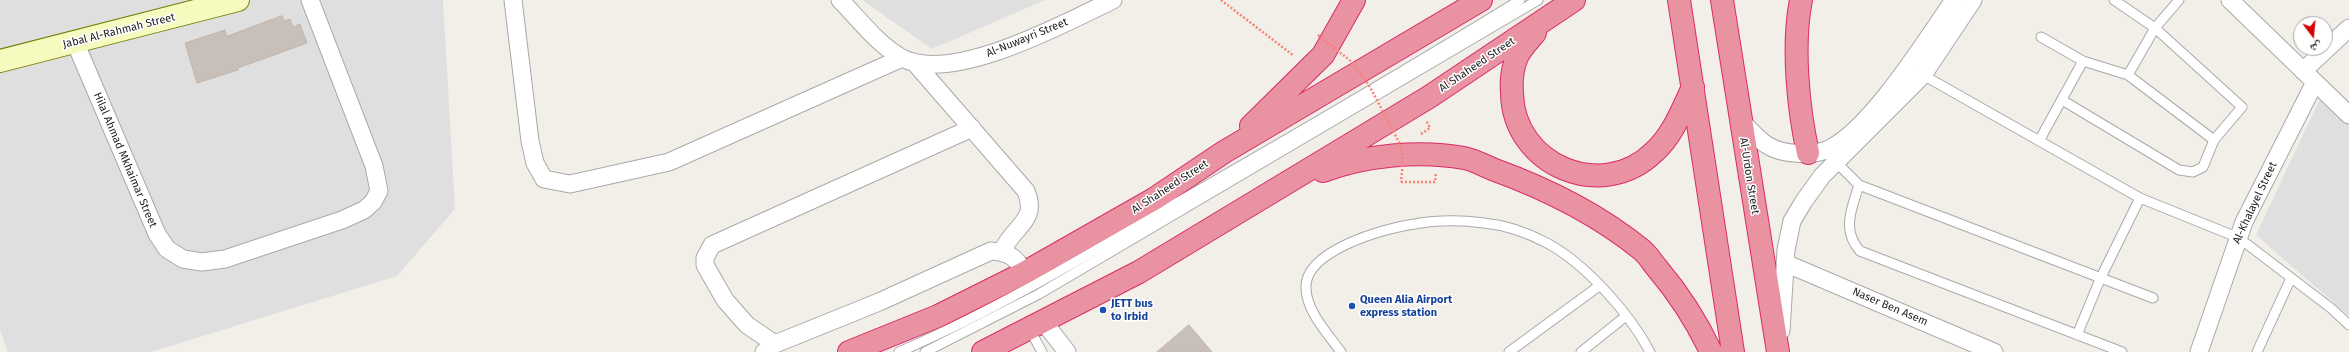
<!DOCTYPE html>
<html>
<head>
<meta charset="utf-8">
<style>
  body { margin:0 }
  #map { position:relative; width:2349px; height:352px; overflow:hidden; background:#f2efe9; font-family:"Fira Sans","Noto Naskh Arabic",sans-serif }
  canvas { display:block }
  .north { position:absolute; left:2293px; top:16px; width:40px; height:40px; box-sizing:border-box; background:#fff; border:1px solid #a7a7a7; border-radius:50%; rotate:164deg; font-size:11px; font-weight:700; line-height:16px; text-align:center; color:#222 }
  .north::after { content:''; display:block; margin:auto; width:14px; height:18px; background:#d40000; clip-path:polygon(50% 0,100% 100%,50% 72%,0 100%) }
</style>
</head>
<body>
<div id="map">
<canvas width="2349" height="352"></canvas>
<div class="north">ش</div>
</div>
<script>
const context = document.querySelector('canvas').getContext('2d');
context.lineJoin = 'round';
function fill(path, color) {
  context.fillStyle = color;
  context.fill(path, 'evenodd');
}
function strokePath(path, color, width, dash) {
  context.strokeStyle = color;
  context.lineWidth = width;
  context.lineCap = dash ? 'butt' : 'round';
  context.setLineDash(dash || []);
  context.stroke(path);
}
function label(font, color, halo, rows, align = 'center') {
  context.font = font + ' "Fira Sans",sans-serif';
  context.lineWidth = 3;
  context.setLineDash([]);
  context.textBaseline = 'middle';
  context.strokeStyle = halo;
  context.fillStyle = color;
  for (const [text, x, y, turn = 0] of rows) {
    context.save();
    context.translate(x, y);
    context.rotate((+turn || 0) * Math.PI / 180);
    context.textAlign = isNaN(turn) ? turn : align;
    if (halo) context.strokeText(text, 0, 0);
    context.fillText(text, 0, 0);
    context.restore();
  }
}
const residential = new Path2D(`
  M 0,0 L 443,0 L 455,209 L 397,276 L 151,352 L 8,352 L 0,330 Z
  M 862,0 L 1045,0 L 932,49 Z
  M 2326,86 L 2349,107 L 2349,316 L 2256,235 Z`);
const building = new Path2D(`
  M 282,16 L 284,21 L 290,19 L 293,27 L 300,24 L 307,43 L 238,68 L 238,70 L 197,83 L 185,43 L 225,30 L 227,36 Z
  M 1189,325 L 1212,352 L 1157,352 Z`);
const path = new Path2D(`
  M 1221,0 L 1294,56
  M 1421,134 L 1430,128 L 1426,120
  M 1401,182 L 1435,182 L 1436,173`);
const lane = new Path2D(`
  M 2041,37 L 2083,61 L 2128,75 L 2214,140
  M 1923,75 L 2140,198 L 2239,238 L 2332,309 L 2349,325
  M 2128,75 L 2155,28 L 2179,0
  M 2062,100 L 2179,170 L 2193,172 L 2203,167 L 2214,140 L 2242,107 L 2155,28 L 2114,0
  M 2039,141 L 2083,61
  M 1837,163 L 1859,185 L 2153,298
  M 1859,185 C 1852,208 1841,230 1860,251 L 2122,352
  M 1029,328 L 1042,352
  M 2077,335 L 2101,277 L 2140,198
  M 899,352 C 994,311 1082,258 1171,206 C 1288,139 1405,71 1520,0
  M 925,352 L 1039,294 L 1538,0
  M 1341,352 C 1328,334 1307,312 1306,289 C 1303,251 1384,228 1415,224 C 1437,220 1461,220 1484,223 C 1505,225 1528,233 1547,243 C 1586,264 1630,314 1650,352
  M 1509,352 L 1599,286
  M 1581,352 L 1626,316
  M 2257,352 L 2291,278`);
const street = new Path2D(`
  M 513,0 L 530,141 L 535,163 L 544,179 L 570,184 L 669,162 L 902,58
  M 840,0 C 859,19 878,45 902,58 C 953,84 1065,23 1113,0
  M 2230,0 L 2349,115
  M 75,42 L 157,234 L 167,249 L 183,259 L 202,262 L 225,259 L 342,220 L 364,210 L 373,202 L 379,191 L 374,166 L 310,0
  M 914,62 L 1026,191 C 1039,222 1012,226 1002,252
  M 2303,71 L 2349,28
  M 1740,120 C 1749,128 1757,139 1767,145 C 1782,155 1813,156 1829,149 C 1871,129 1926,40 1954,0
  M 1785,263 L 1994,352
  M 1043,321 L 1067,352
  M 1781,331 L 1786,250 L 1792,221 L 1804,201 L 1822,176 L 1923,75 L 1973,0
  M 775,344 L 747,325 L 725,300 L 705,265 L 705,258 L 712,245 L 972,128
  M 764,352 L 775,344 L 879,302 L 991,251 C 1008,252 1017,257 1024,273
  M 2199,352 L 2244,222 L 2315,82`);
const secondary = new Path2D(`
  M 0,61 L 238,0`);
const highway = new Path2D(`
  M 1679,0 L 1733,352
  M 1722,0 L 1778,352
  M 1801,0 C 1792,45 1798,108 1808,153
  M 1535,33 C 1529,40 1521,48 1517,57 C 1512,69 1511,81 1512,93 C 1513,165 1602,203 1654,152 C 1673,135 1682,110 1693,87
  M 1251,126 L 1323,55 L 1354,0
  M 1323,171 C 1365,155 1420,150 1464,158 C 1474,160 1485,166 1495,170 C 1547,189 1599,215 1642,250 C 1648,255 1652,262 1657,268 C 1679,294 1697,322 1711,352
  M 849,352 L 938,316 L 1024,273 L 1154,199 L 1224,152 L 1481,0
  M 983,352 L 1139,272 L 1429,97 L 1574,0`);
const pathBridge = new Path2D(`
  M 1318,35 L 1352,62 L 1370,87 L 1400,144 L 1403,161 L 1401,182`);
const markers = [
  [1352,306,4,"#1a4fb4"],
  [1103,310,4,"#1a4fb4"]
];
const streetNames = [
  ["Jabal Al-Rahmah Street",119,31,-14],
  ["Al-Nuwayri Street",1027,38,-22],
  ["Al Shaheed Street",1477,65,-34],
  ["Hilal Ahmad Mkhaimar Street",125,160,67],
  ["Al-Urdon Street",1749,176,81],
  ["Al Shaheed Street",1170,187,-33],
  ["Al-Khalayel Street",2255,203,-65],
  ["Naser Ben Asem",1890,307,23]
];
const transitNames = [
  ["Queen Alia Airport",1360,300],
  ["express station",1360,313],
  ["JETT bus",1111,304],
  ["to Irbid",1111,317]
];
fill(residential, '#e0dfdf');
fill(building, '#c7bfb8');
strokePath(building, '#c4b6ab', 1);
strokePath(lane, '#a9a9a9', 11);
strokePath(street, '#a9a9a9', 19);
strokePath(secondary, '#707d05', 24);
strokePath(highway, '#dc2a67', 24);
strokePath(path, '#fa8072', 2.5, [2, 2]);
strokePath(lane, '#fff', 9);
strokePath(street, '#fff', 17);
strokePath(secondary, '#f7fabf', 22);
strokePath(highway, '#e892a2', 22);
strokePath(pathBridge, '#fa8072', 2.5, [2, 2]);
for (const [x, y, r, color] of markers) {
  const dot = new Path2D();
  dot.arc(x, y, r, 0, 2 * Math.PI);
  context.fillStyle = color;
  context.fill(dot);
  strokePath(dot, '#fff', 1.5);
}
label('11px', '#222', '#fff', streetNames);
label('bold 11px', '#164399', '#fff', transitNames, 'left');
</script>
</body>
</html>
